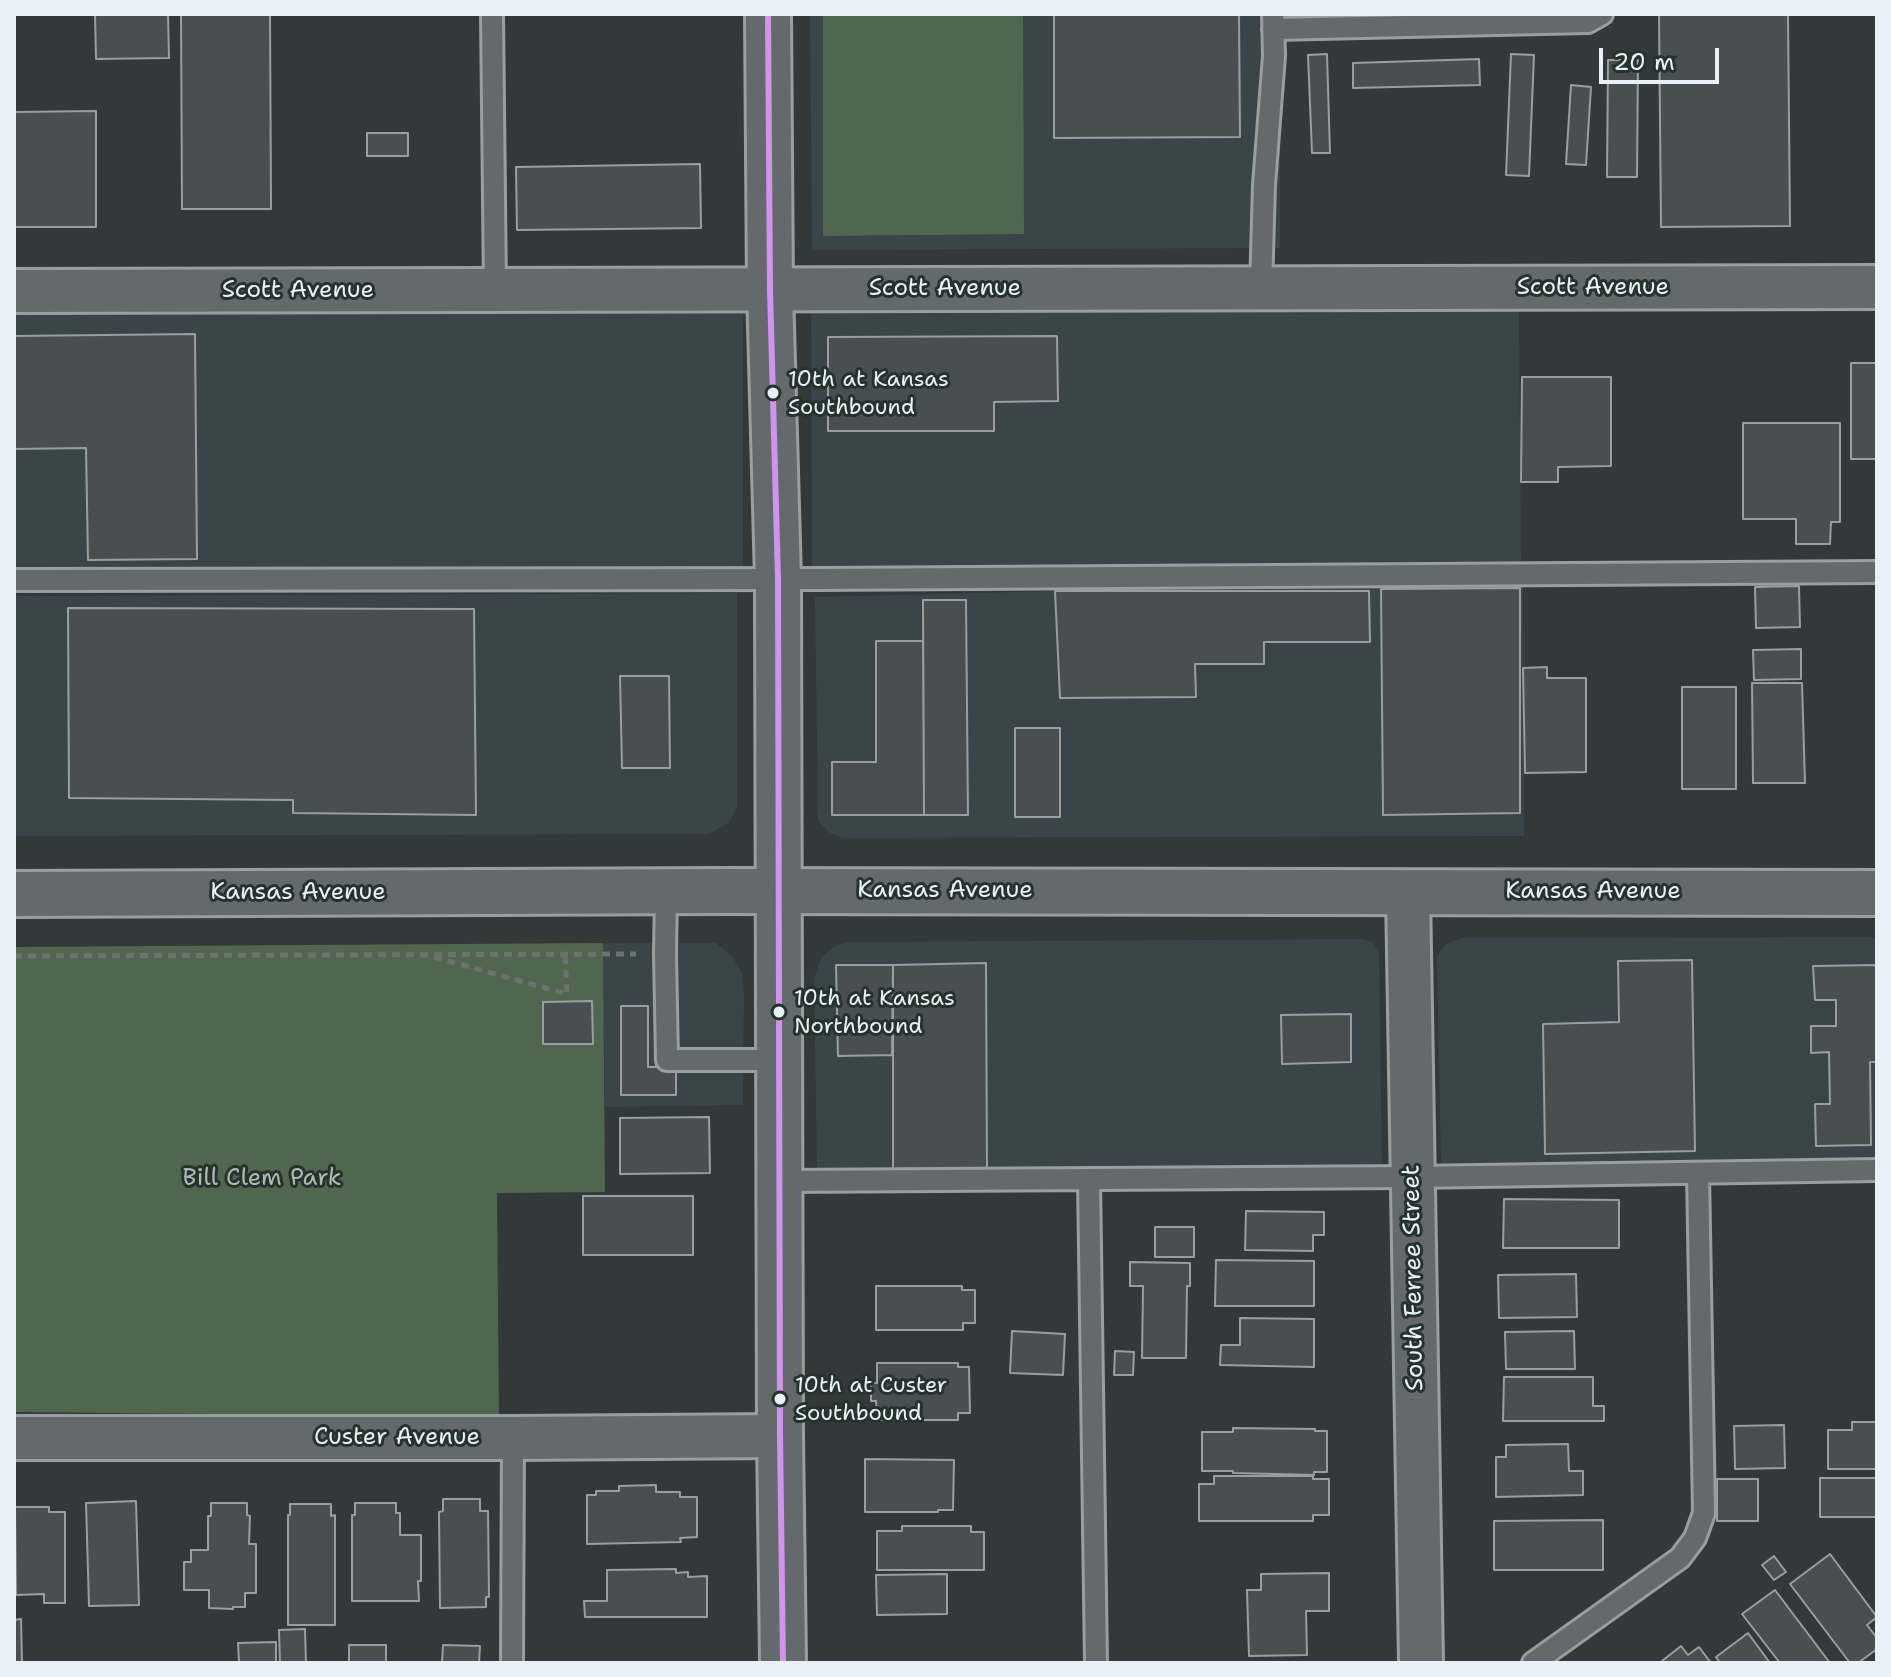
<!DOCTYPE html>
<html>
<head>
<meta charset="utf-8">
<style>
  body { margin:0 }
  #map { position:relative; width:1891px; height:1677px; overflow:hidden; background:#323938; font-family:"Shantell Sans",sans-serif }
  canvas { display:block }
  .frame { position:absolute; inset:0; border:16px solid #e8f1f8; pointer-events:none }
  .scale { position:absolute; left:1599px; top:48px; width:120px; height:36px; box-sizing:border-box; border:4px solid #e8f1f8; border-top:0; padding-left:10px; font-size:24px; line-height:28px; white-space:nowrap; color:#e8f1f8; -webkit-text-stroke:6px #26332d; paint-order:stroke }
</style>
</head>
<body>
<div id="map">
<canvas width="1891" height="1677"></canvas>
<div class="frame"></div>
<div class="scale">20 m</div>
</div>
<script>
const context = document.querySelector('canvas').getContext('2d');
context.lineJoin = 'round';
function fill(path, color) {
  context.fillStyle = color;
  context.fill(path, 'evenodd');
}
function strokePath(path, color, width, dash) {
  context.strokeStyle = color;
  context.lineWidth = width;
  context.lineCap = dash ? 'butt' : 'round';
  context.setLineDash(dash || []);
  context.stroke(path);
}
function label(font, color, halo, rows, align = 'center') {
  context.font = font + ' "Shantell Sans",sans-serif';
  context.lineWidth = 6;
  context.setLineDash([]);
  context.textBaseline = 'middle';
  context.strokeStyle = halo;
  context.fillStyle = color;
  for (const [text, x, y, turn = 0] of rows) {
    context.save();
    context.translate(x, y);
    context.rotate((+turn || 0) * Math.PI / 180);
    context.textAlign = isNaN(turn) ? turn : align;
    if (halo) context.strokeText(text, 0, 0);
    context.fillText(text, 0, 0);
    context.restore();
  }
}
const built = new Path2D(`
  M 810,14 L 1280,14 L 1280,248 L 812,250 Z
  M 1519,309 L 1521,565 L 812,567 L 811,313 Z
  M 14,314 L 743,314 L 743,569 L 14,570 Z
  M 1523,587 L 1524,836 L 843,838 L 830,833 L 818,821 L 815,597 L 1055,591 Z
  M 737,593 L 737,806 L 729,823 L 709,834 L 14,836 L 14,596 Z
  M 1877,937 L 1877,1164 L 1441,1169 L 1437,956 L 1446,944 L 1463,938 Z
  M 1364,939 L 1373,943 L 1379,953 L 1382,1170 L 817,1172 L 814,978 L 822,956 L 834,947 L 846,942 Z
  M 603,943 L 716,943 L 732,956 L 742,973 L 744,992 L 743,1105 L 605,1107 Z`);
const green = new Path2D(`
  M 823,14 L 1023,14 L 1024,234 L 823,236 Z
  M 603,943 L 605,1192 L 497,1193 L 499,1417 L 14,1412 L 14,947 Z`);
const building = new Path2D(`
  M 95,14 L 168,14 L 169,58 L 96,59 Z
  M 181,14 L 270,14 L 271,209 L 182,209 Z
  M 1054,14 L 1239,14 L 1240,137 L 1054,138 Z
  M 1659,14 L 1788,14 L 1790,226 L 1661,227 Z
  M 1327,54 L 1330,153 L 1312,153 L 1308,55 Z
  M 1511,54 L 1534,55 L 1529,176 L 1506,175 Z
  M 1479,59 L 1480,85 L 1353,88 L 1353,63 Z
  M 1608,60 L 1638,60 L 1637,177 L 1607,177 Z
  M 1571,85 L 1591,87 L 1586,165 L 1566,164 Z
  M 96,111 L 96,227 L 15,227 L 15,112 Z
  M 367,133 L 408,133 L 408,156 L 367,156 Z
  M 700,164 L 701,228 L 517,230 L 516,167 Z
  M 195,334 L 197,559 L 88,560 L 86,448 L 14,449 L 14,336 Z
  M 1057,336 L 1058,401 L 994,402 L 994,431 L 828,431 L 828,337 Z
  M 1851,363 L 1877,363 L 1877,459 L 1851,459 Z
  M 1522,377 L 1611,377 L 1611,466 L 1558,467 L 1558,482 L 1521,482 Z
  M 1743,423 L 1840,423 L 1840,522 L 1831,522 L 1830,544 L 1796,544 L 1796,519 L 1743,519 Z
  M 1799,586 L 1800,627 L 1756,628 L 1755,587 Z
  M 1520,588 L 1520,813 L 1383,815 L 1381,589 Z
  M 1055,591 L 1369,591 L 1370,642 L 1264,642 L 1264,664 L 1195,664 L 1196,697 L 1060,698 Z
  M 923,600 L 966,600 L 968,815 L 924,815 Z
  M 68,608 L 474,609 L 476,815 L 293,813 L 293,800 L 69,798 Z
  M 876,641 L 923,641 L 924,815 L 832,815 L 832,762 L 876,762 Z
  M 1801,649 L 1801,679 L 1754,680 L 1753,650 Z
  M 1547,667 L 1547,678 L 1586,678 L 1586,772 L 1525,773 L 1523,668 Z
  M 620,676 L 669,676 L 670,768 L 622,768 Z
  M 1752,683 L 1802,683 L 1805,783 L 1753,783 Z
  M 1682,687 L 1736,687 L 1736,789 L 1682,789 Z
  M 1015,728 L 1060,728 L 1060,817 L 1015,817 Z
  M 1692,960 L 1695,1151 L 1545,1154 L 1543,1024 L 1619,1022 L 1618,961 Z
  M 986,963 L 987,1170 L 893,1171 L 893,965 Z
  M 836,965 L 893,965 L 892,1055 L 838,1056 Z
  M 1877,965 L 1877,1062 L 1870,1062 L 1871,1145 L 1816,1146 L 1815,1104 L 1830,1104 L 1829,1052 L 1811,1053 L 1811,1026 L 1836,1026 L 1836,1000 L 1815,1000 L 1813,966 Z
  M 592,1001 L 593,1044 L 543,1044 L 543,1002 Z
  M 621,1006 L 648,1006 L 648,1067 L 676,1067 L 676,1095 L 621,1095 Z
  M 1351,1014 L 1351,1062 L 1282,1064 L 1281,1015 Z
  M 709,1117 L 710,1173 L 620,1174 L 620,1118 Z
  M 583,1196 L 693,1196 L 693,1255 L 583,1255 Z
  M 1504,1199 L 1619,1200 L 1619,1248 L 1503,1248 Z
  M 1246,1211 L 1324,1212 L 1324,1235 L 1313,1235 L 1313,1251 L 1245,1250 Z
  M 1155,1227 L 1194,1227 L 1194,1257 L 1155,1257 Z
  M 1216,1260 L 1314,1261 L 1314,1306 L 1215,1306 Z
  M 1130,1262 L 1190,1263 L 1190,1286 L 1187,1286 L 1186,1358 L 1142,1358 L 1143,1286 L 1130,1286 Z
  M 1576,1274 L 1577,1317 L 1499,1318 L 1498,1275 Z
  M 876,1286 L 962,1286 L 962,1290 L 975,1290 L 975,1323 L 963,1323 L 963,1330 L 876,1330 Z
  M 1240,1318 L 1314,1319 L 1314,1367 L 1220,1365 L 1221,1345 L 1240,1345 Z
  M 1012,1331 L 1065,1334 L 1063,1375 L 1010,1373 Z
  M 1574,1331 L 1575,1369 L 1506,1369 L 1505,1332 Z
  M 1115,1351 L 1134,1352 L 1133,1375 L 1114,1375 Z
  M 877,1363 L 958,1363 L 958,1367 L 969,1367 L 970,1413 L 958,1413 L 958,1420 L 877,1420 L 876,1401 L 871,1401 L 871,1383 L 877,1383 Z
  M 1504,1377 L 1593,1377 L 1593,1406 L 1604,1406 L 1604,1421 L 1503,1421 Z
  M 1852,1422 L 1877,1422 L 1877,1469 L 1828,1469 L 1828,1430 L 1852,1430 Z
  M 1784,1425 L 1785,1468 L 1735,1469 L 1734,1426 Z
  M 1233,1428 L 1315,1429 L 1315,1431 L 1327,1431 L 1327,1472 L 1314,1472 L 1314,1475 L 1233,1473 L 1233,1471 L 1202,1471 L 1202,1432 L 1233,1432 Z
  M 1568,1444 L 1569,1471 L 1583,1471 L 1583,1495 L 1496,1497 L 1496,1457 L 1506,1457 L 1506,1445 Z
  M 865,1459 L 954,1460 L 953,1510 L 938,1510 L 938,1512 L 865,1512 Z
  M 1214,1476 L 1313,1476 L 1313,1479 L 1329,1479 L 1329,1515 L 1313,1515 L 1313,1521 L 1199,1521 L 1199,1484 L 1214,1484 Z
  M 1820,1478 L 1877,1478 L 1877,1517 L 1820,1517 Z
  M 1717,1479 L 1758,1479 L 1758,1521 L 1717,1521 Z
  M 656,1485 L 656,1492 L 680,1492 L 680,1497 L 697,1497 L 697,1537 L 680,1538 L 681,1542 L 587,1544 L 587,1495 L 596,1495 L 596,1491 L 619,1491 L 619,1486 Z
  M 443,1499 L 480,1499 L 480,1511 L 488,1511 L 489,1597 L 486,1597 L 486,1607 L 440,1608 L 439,1512 L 443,1511 Z
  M 136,1501 L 139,1605 L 89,1606 L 86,1503 Z
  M 211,1503 L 247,1503 L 247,1515 L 250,1516 L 249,1544 L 256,1544 L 256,1593 L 245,1593 L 245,1607 L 233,1607 L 233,1609 L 209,1608 L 209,1590 L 184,1590 L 184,1562 L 191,1562 L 191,1550 L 208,1550 L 208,1516 L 211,1516 Z
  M 355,1503 L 396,1503 L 396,1513 L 400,1513 L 400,1535 L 421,1535 L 421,1581 L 418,1581 L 419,1601 L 352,1601 L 352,1515 L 355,1515 Z
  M 290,1504 L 331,1504 L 331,1516 L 335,1515 L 335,1625 L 288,1625 L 288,1515 L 290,1515 Z
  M 15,1507 L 49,1507 L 49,1512 L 65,1512 L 65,1603 L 44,1603 L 44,1594 L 16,1595 Z
  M 1603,1520 L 1603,1570 L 1494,1570 L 1494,1521 Z
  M 902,1526 L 971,1526 L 971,1532 L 984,1532 L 984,1570 L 877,1570 L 877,1531 L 902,1531 Z
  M 1830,1554 L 1877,1617 L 1867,1625 L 1877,1638 L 1877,1649 L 1858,1663 L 1850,1663 L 1790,1584 Z
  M 1774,1556 L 1786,1572 L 1774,1580 L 1762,1565 Z
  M 676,1569 L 676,1573 L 688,1572 L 688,1577 L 707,1576 L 707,1617 L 585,1617 L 584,1601 L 607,1601 L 607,1570 Z
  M 1329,1573 L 1329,1611 L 1306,1611 L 1307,1655 L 1249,1656 L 1247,1590 L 1261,1590 L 1261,1574 Z
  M 947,1574 L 947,1614 L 877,1615 L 876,1575 Z
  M 1775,1590 L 1830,1663 L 1780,1663 L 1742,1614 Z
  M 21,1619 L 22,1663 L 14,1663 L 14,1620 Z
  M 305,1629 L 306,1663 L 280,1663 L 279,1630 Z
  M 1748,1633 L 1770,1663 L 1720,1663 L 1716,1657 Z
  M 276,1642 L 276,1663 L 239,1663 L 238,1643 Z
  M 349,1645 L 386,1645 L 386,1663 L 349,1663 Z
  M 443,1645 L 480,1646 L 479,1663 L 442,1663 Z
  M 1681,1646 L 1688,1655 L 1699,1647 L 1711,1663 L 1664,1663 L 1662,1661 Z`);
const path = new Path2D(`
  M 14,956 L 636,954
  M 434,957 L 567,994 L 565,955`);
const service = new Path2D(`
  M 492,14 L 495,290
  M 1273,29 L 1588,22 L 1602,14
  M 1261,289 L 1264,185 L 1274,56 L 1273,14
  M 14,580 L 820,579 L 1877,572
  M 666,892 L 665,954 L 667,1060 L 780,1060
  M 1089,1179 L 1096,1663
  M 780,1181 L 1413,1177 L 1877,1170
  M 512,1663 L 513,1438
  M 1533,1663 L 1680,1558 L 1695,1538 L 1704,1513 L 1698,1173`);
const minor = new Path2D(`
  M 14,291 L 1877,287
  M 1408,892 L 1421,1663
  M 14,1438 L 513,1438 L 780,1436`);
const tertiary = new Path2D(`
  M 768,14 L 770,290 L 778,579 L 780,1436 L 783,1663`);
const secondary = new Path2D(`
  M 14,894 L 727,891 L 1877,893`);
const bus1 = new Path2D(`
  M 768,14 L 770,290 L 778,579 L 780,1436 L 783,1663`);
const markers = [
  [773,393,7,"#e8f1f8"],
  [779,1012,7,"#e8f1f8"],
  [780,1399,7,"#e8f1f8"]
];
const busNames = [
  ["10th at Kansas",788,380],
  ["Southbound",788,408],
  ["10th at Kansas",794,999],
  ["Northbound",794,1027],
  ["10th at Custer",795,1386],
  ["Southbound",795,1414]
];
const streetNames = [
  ["Scott Avenue",1593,288],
  ["Scott Avenue",945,289],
  ["Scott Avenue",298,291],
  ["Kansas Avenue",945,891],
  ["Kansas Avenue",1593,892],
  ["Kansas Avenue",298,893],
  ["South Ferree Street",1414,1278,-91],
  ["Custer Avenue",397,1438]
];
const parkNames = [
  ["Bill Clem Park",262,1179]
];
fill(built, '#394548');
fill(green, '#51664e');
fill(building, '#494f51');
strokePath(building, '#999e9f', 2);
strokePath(service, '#999e9f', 26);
strokePath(minor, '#999e9f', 48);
strokePath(tertiary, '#999e9f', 50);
strokePath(secondary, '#999e9f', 50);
strokePath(path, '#6e7171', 5, [8, 6]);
strokePath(service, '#646a6b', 20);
strokePath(minor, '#646a6b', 42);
strokePath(tertiary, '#646a6b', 44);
strokePath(secondary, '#646a6b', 44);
strokePath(bus1, '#d193ec', 6);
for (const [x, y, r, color] of markers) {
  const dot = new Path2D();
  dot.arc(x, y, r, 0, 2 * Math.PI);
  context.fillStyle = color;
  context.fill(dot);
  strokePath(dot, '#26332d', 3);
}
label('22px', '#e8f1f8', '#26332d', busNames, 'left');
label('24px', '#e8f1f8', '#26332d', streetNames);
label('24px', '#aebcb6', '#26332d', parkNames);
</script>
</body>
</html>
